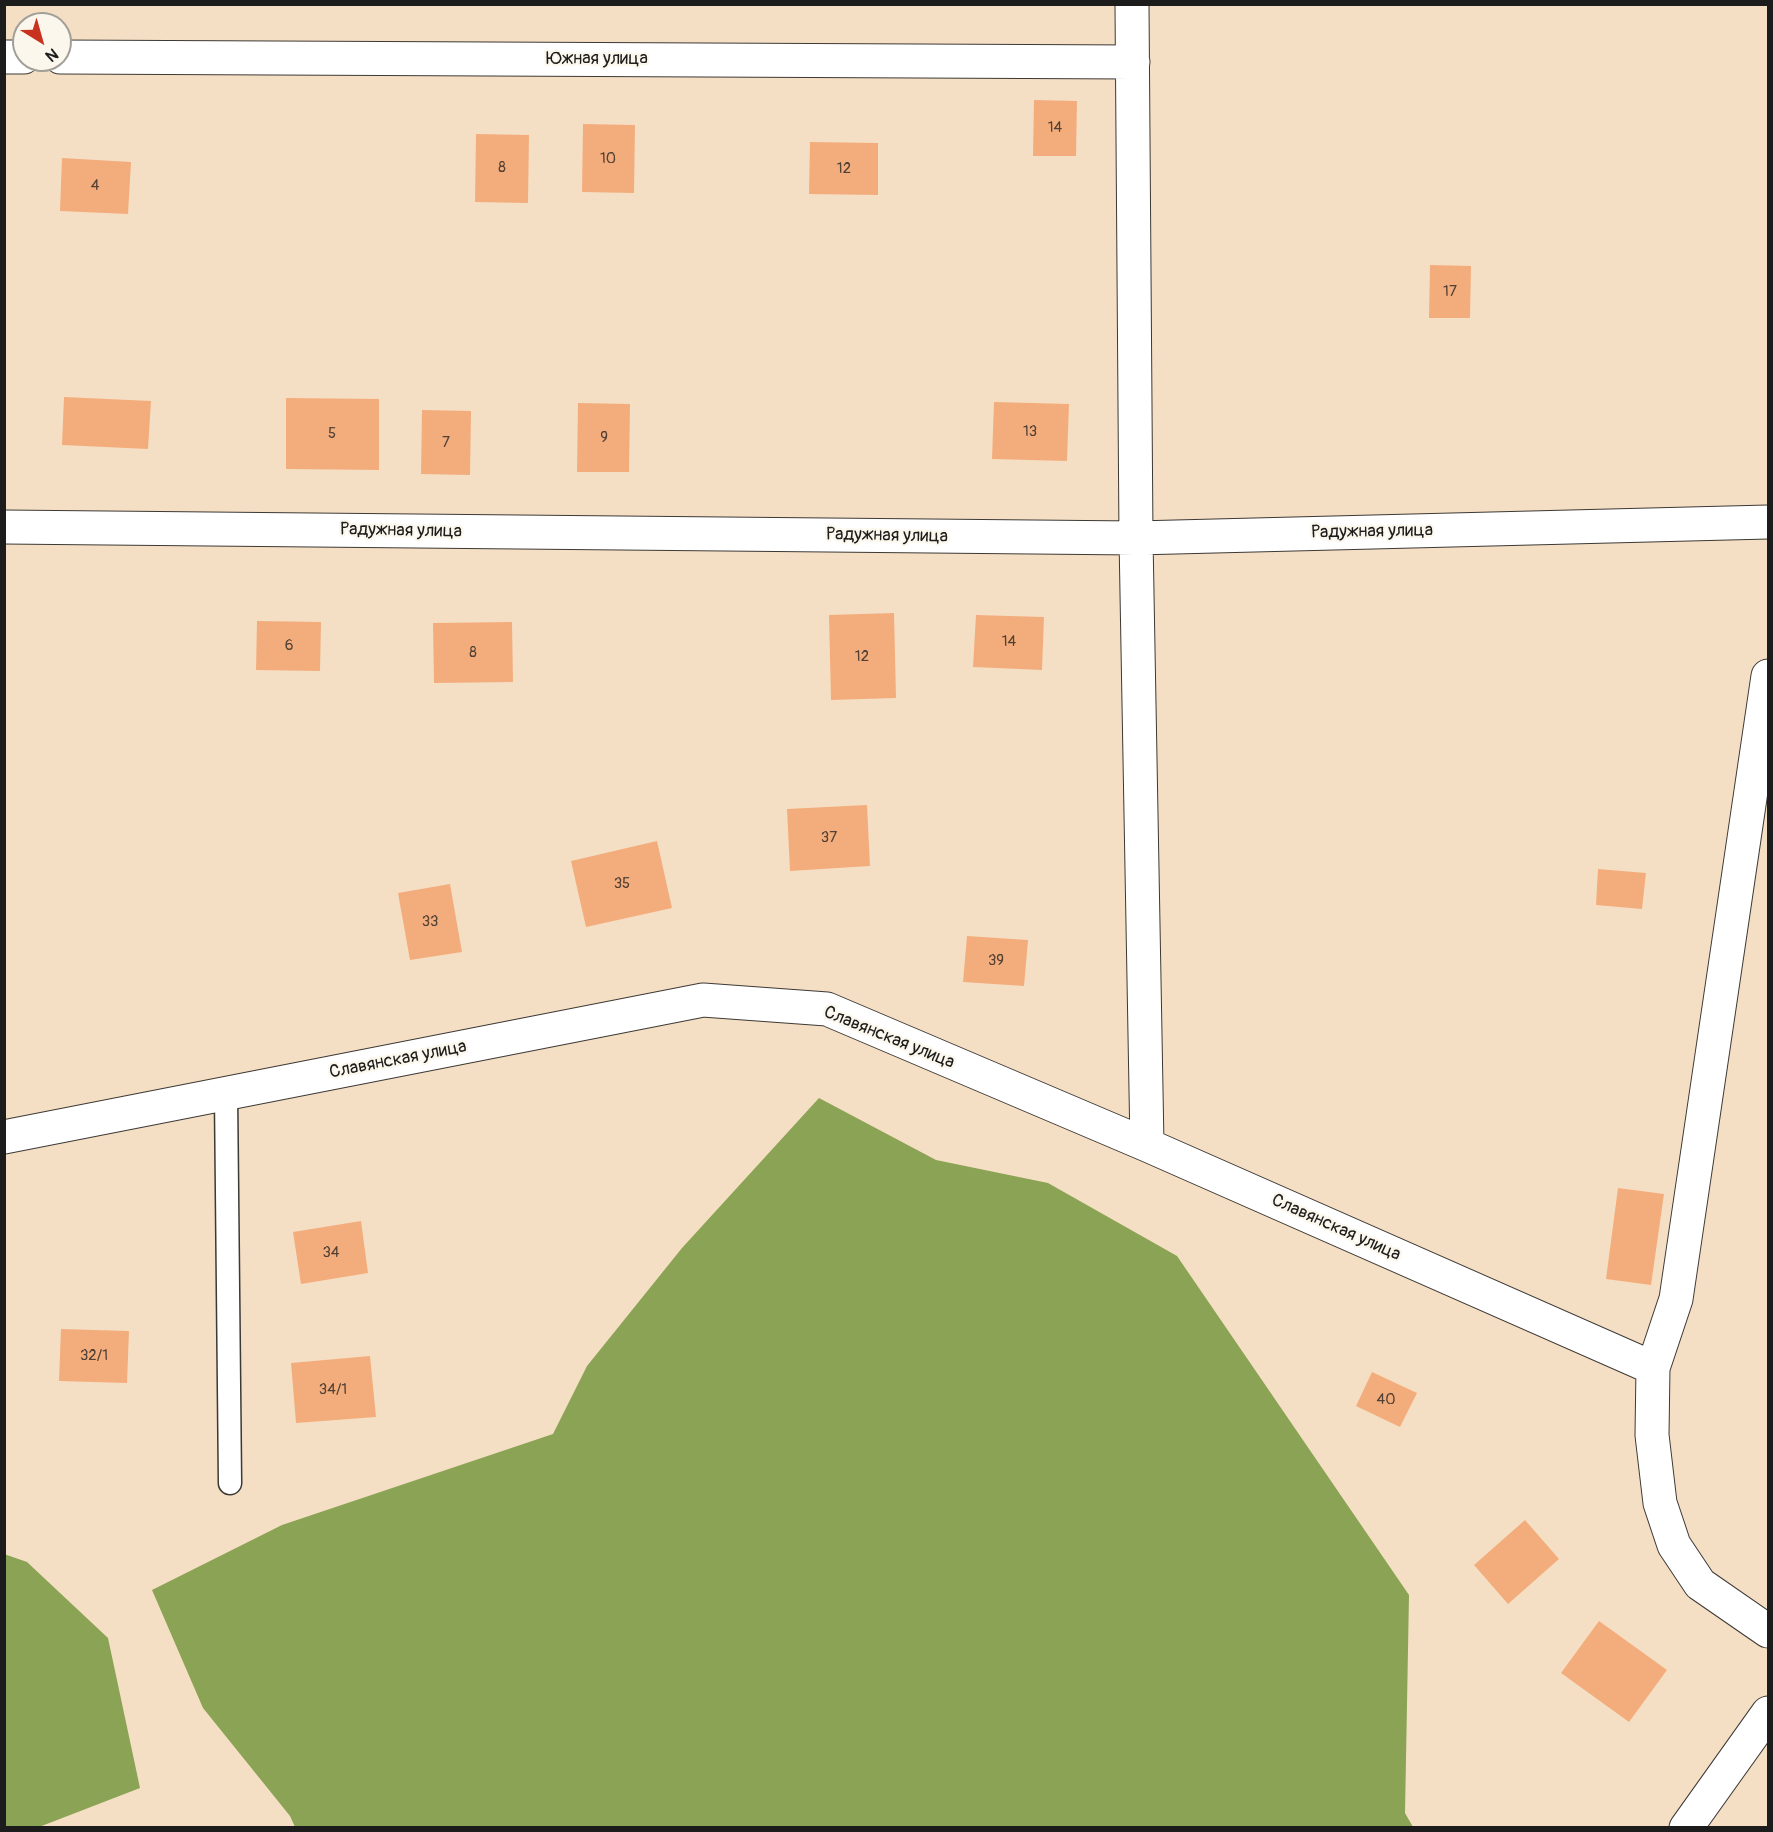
<!DOCTYPE html>
<html>
<head>
<meta charset="utf-8">
<style>
  body { margin:0 }
  #map { position:relative; width:1773px; height:1832px; overflow:hidden; background:#f5dfc4; font-family:Pangolin,sans-serif }
  canvas { display:block }
  .frame { position:absolute; inset:0; border:6px solid #1c1c1c; pointer-events:none }
  .north { position:absolute; left:12px; top:12px; width:60px; height:60px; box-sizing:border-box; background:#fbf7ec; border:2px solid #a29f99; border-radius:50%; rotate:143deg; font-size:16px; font-weight:700; line-height:24px; text-align:center; color:#1c1c1c }
  .north::after { content:''; display:block; margin:auto; width:21px; height:27px; background:#c8321e; clip-path:polygon(50% 0,100% 100%,50% 72%,0 100%) }
</style>
</head>
<body>
<div id="map">
<canvas width="1773" height="1832"></canvas>
<div class="frame"></div>
<div class="north">N</div>
</div>
<script>
const context = document.querySelector('canvas').getContext('2d');
context.lineJoin = 'round';
function fill(path, color) {
  context.fillStyle = color;
  context.fill(path, 'evenodd');
}
function strokePath(path, color, width, dash) {
  context.strokeStyle = color;
  context.lineWidth = width;
  context.lineCap = dash ? 'butt' : 'round';
  context.setLineDash(dash || []);
  context.stroke(path);
}
function label(font, color, halo, rows, align = 'center') {
  context.font = font + ' Pangolin,sans-serif';
  context.lineWidth = 4.5;
  context.setLineDash([]);
  context.textBaseline = 'middle';
  context.strokeStyle = halo;
  context.fillStyle = color;
  for (const [text, x, y, turn = 0] of rows) {
    context.save();
    context.translate(x, y);
    context.rotate((+turn || 0) * Math.PI / 180);
    context.textAlign = isNaN(turn) ? turn : align;
    if (halo) context.strokeText(text, 0, 0);
    context.fillText(text, 0, 0);
    context.restore();
  }
}
const forest = new Path2D(`
  M 819,1098 L 936,1160 L 1048,1183 L 1177,1256 L 1409,1595 L 1405,1813 L 1413,1827 L 295,1827 L 290,1816 L 203,1708 L 152,1590 L 282,1525 L 553,1434 L 587,1366 L 682,1248 Z
  M 4,1554 L 27,1562 L 108,1638 L 140,1788 L 39,1827 L 5,1827 Z`);
const building = new Path2D(`
  M 1034,100 L 1077,101 L 1076,156 L 1033,156 Z
  M 583,124 L 635,125 L 634,193 L 582,192 Z
  M 476,134 L 529,135 L 528,203 L 475,202 Z
  M 810,142 L 878,143 L 878,195 L 809,194 Z
  M 62,158 L 131,162 L 128,214 L 60,211 Z
  M 1430,265 L 1471,266 L 1470,318 L 1429,318 Z
  M 64,397 L 151,401 L 148,449 L 62,445 Z
  M 286,398 L 379,399 L 379,470 L 286,469 Z
  M 994,402 L 1069,404 L 1067,461 L 992,459 Z
  M 578,403 L 630,404 L 629,472 L 577,472 Z
  M 422,410 L 471,411 L 470,475 L 421,474 Z
  M 894,613 L 896,698 L 831,700 L 829,615 Z
  M 976,615 L 1044,617 L 1042,670 L 973,667 Z
  M 257,621 L 321,622 L 320,671 L 256,670 Z
  M 512,622 L 513,682 L 434,683 L 433,623 Z
  M 867,805 L 870,866 L 790,871 L 787,809 Z
  M 657,841 L 672,908 L 586,927 L 571,861 Z
  M 1598,869 L 1646,873 L 1642,909 L 1596,905 Z
  M 450,884 L 462,952 L 410,960 L 398,893 Z
  M 967,936 L 1028,940 L 1024,986 L 963,982 Z
  M 1618,1188 L 1664,1194 L 1651,1285 L 1606,1279 Z
  M 361,1221 L 368,1273 L 301,1284 L 293,1232 Z
  M 61,1329 L 129,1331 L 127,1383 L 59,1381 Z
  M 370,1356 L 376,1417 L 296,1423 L 291,1363 Z
  M 1372,1372 L 1417,1393 L 1400,1427 L 1356,1406 Z
  M 1525,1520 L 1559,1559 L 1508,1604 L 1474,1565 Z
  M 1599,1621 L 1667,1670 L 1629,1722 L 1561,1673 Z`);
const service = new Path2D(`
  M 226,1094 L 230,1483`);
const minor = new Path2D(`
  M 1132,4 L 1136,538 L 1147,1145
  M 4,57 L 24,57
  M 60,57 L 1133,62
  M 4,527 L 1136,538 L 1768,522
  M 1768,676 L 1676,1299 L 1653,1368 L 1652,1435 L 1660,1503 L 1674,1545 L 1700,1584 L 1768,1631
  M 4,1137 L 703,1000 L 827,1009 L 1147,1145 L 1653,1368
  M 1686,1828 L 1768,1713`);
const numberNames = [
  ["14",1055,128],
  ["10",608,159],
  ["8",502,168],
  ["12",844,169],
  ["4",95,186],
  ["17",1450,292],
  ["13",1030,432],
  ["5",332,434],
  ["9",604,438],
  ["7",446,443],
  ["14",1009,642],
  ["6",289,646],
  ["8",473,653],
  ["12",862,657],
  ["37",829,838],
  ["35",622,884],
  ["33",430,922],
  ["39",996,961],
  ["34",331,1253],
  ["32/1",94,1356],
  ["34/1",333,1390],
  ["40",1386,1400]
];
const streetNames = [
  ["Южная улица",597,59],
  ["Радужная улица",401,531,1],
  ["Радужная улица",1372,532,-1],
  ["Радужная улица",887,536,1],
  ["Славянская улица",889,1038,22],
  ["Славянская улица",398,1060,-11],
  ["Славянская улица",1336,1228,24]
];
fill(forest, '#8aa354');
fill(building, '#f3ad7c');
strokePath(service, '#3d3935', 25);
strokePath(minor, '#3d3935', 35);
strokePath(service, '#fff', 22);
strokePath(minor, '#fff', 33);
label('15px', '#524034', null, numberNames);
label('18px', '#1c1c1c', '#fbf7ec', streetNames);
</script>
</body>
</html>
